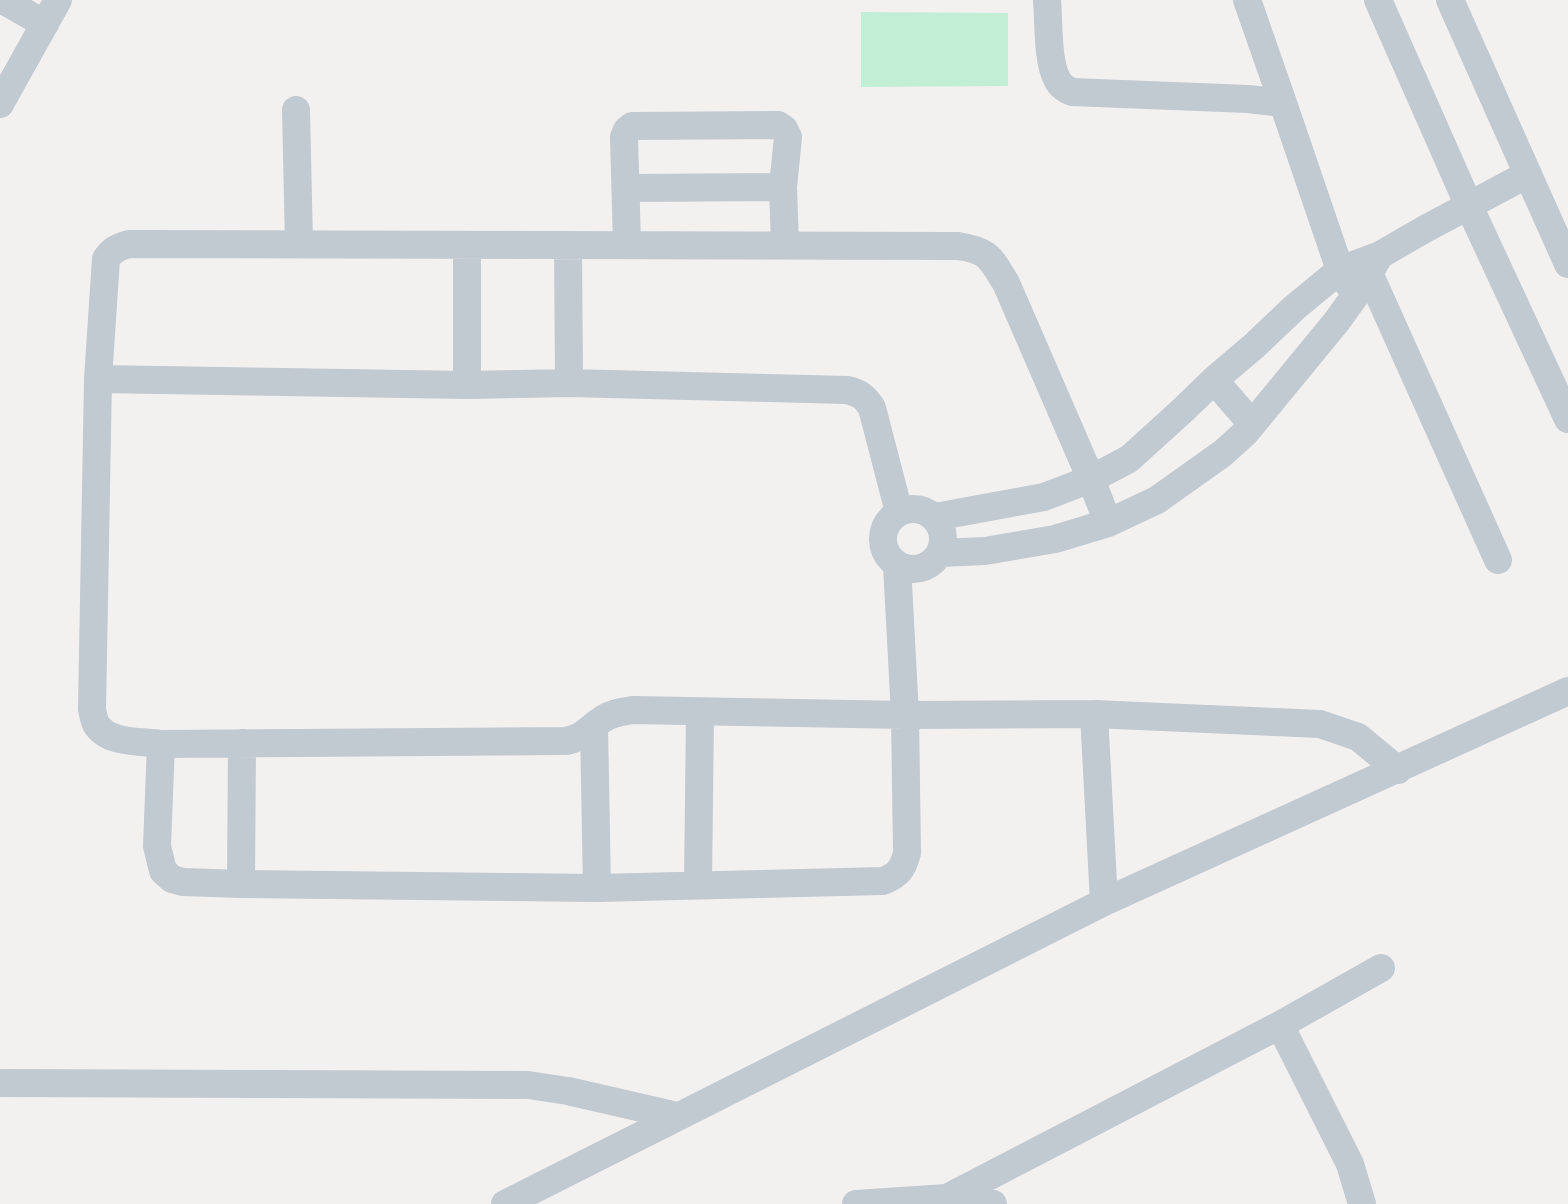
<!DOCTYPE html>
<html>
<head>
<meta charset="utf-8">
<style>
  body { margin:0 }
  canvas { display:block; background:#f3f0f0 }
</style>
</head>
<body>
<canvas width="1568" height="1204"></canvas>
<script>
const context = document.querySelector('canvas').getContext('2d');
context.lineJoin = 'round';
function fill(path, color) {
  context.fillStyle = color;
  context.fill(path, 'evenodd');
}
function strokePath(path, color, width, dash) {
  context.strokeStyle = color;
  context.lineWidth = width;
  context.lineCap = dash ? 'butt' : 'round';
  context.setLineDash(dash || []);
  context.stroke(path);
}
const green = new Path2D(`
  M 861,12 L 1008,13 L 1008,86 L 861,87 Z`);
const minor = new Path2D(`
  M 3,0 L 45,24
  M 1047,0 C 1049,22 1047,60 1057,79 C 1060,86 1066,89 1072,92 L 1248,99 L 1283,103 L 1340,270 L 1349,285
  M 1247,0 L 1283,103
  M 1378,0 L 1469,206 L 1568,419
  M 1450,0 L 1568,264
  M 0,104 L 58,0
  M 296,110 L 299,244
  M 626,188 L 783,187
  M 467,245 L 467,385
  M 568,245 L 569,383
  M 627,245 L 624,137 L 627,130 L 632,126 L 778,125 L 784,129 L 788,137 L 783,187 L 785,245
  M 1369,273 L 1498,560
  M 98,379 L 92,709 C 93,714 94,720 96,724 C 108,744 141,741 161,744 L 566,741 C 585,737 587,729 603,719 C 612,713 622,712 633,710 L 905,715 L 1094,714 L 1320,724 L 1358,737 L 1398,770
  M 1214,380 L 1252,424
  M883 539a30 30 0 1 1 60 0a30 30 0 1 1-60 0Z
  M 899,512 L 872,408 C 865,397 860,393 847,390 L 569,383 L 467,385 L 98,379 L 106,259 C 112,250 118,247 129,244 L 958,246 C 990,251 990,258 1006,283 L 1091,479 L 1108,523
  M 935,517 L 1044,497 L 1091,479 L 1129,459 L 1183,410 L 1214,380 L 1254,346 L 1294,308 L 1340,270 L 1380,255 L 1425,229 L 1528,174
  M 941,553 L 985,551 L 1055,539 L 1108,523 L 1157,500 L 1223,453 L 1245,433 L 1337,321 L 1355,296 L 1380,255
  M 1094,714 L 1104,902
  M 594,726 L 597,888
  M 161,744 L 157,846 L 163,871 L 172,879 L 183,882 L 241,884 L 597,888 L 883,881 C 899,875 903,868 907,853 L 905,715 L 897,565
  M 241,884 L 242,743
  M 698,885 L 700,712
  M 1280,1025 L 1350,1164 L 1362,1204
  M 0,1083 L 528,1085 L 568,1091 L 677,1116
  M 947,1198 L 1280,1025 L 1381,968
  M 505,1204 L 1104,902 L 1568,691
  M 856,1204 L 947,1198 L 993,1204`);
fill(green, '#c1eed5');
strokePath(minor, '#c1c9d1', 28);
</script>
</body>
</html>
